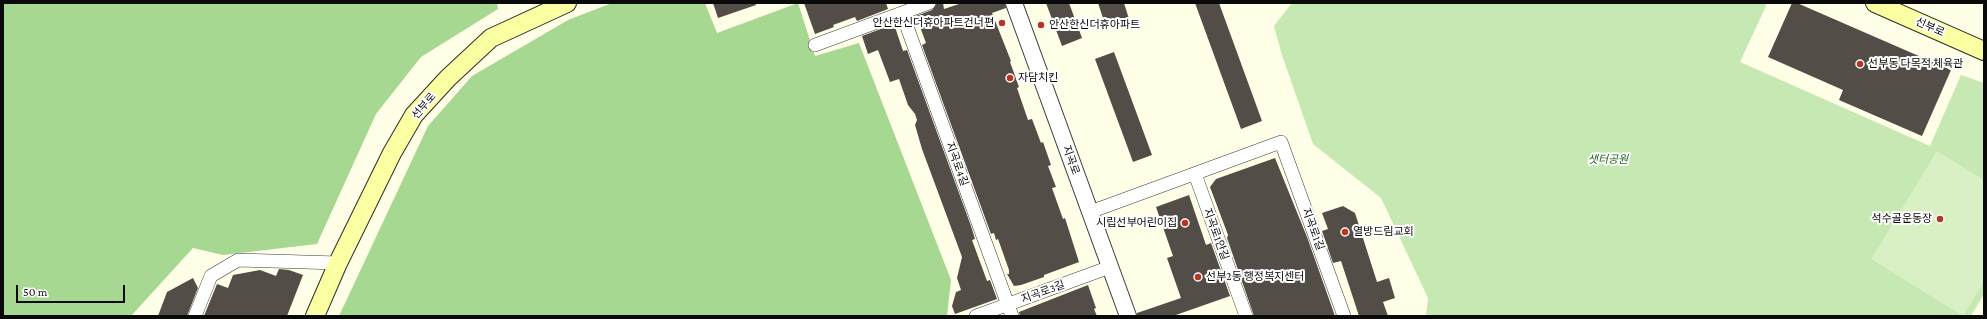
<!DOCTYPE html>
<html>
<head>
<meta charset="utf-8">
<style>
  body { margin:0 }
  #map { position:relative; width:1987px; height:319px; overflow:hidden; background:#fffee7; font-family:"Crimson Pro",serif }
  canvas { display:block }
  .frame { position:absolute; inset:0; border:4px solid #0a0a0a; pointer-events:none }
  .scale { position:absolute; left:16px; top:285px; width:109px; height:18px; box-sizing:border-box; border:2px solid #0a0a0a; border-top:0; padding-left:5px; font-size:12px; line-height:14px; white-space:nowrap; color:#0a0a0a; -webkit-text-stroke:3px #fff; paint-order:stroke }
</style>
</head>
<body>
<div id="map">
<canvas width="1987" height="319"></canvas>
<div class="frame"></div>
<div class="scale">50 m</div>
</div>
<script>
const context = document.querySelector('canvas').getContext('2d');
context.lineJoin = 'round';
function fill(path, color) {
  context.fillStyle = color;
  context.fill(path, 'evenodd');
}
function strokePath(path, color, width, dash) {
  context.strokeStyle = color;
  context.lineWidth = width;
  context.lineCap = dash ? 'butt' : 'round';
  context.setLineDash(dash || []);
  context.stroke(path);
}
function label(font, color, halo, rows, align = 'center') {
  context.font = font + ' "Crimson Pro","Noto Sans KR",serif';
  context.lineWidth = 4;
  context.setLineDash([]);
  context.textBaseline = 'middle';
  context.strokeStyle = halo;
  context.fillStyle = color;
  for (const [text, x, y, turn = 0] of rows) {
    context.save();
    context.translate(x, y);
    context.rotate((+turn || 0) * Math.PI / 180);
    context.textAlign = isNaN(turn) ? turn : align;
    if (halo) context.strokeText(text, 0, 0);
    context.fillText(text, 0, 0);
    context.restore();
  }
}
const green = new Path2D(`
  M 1292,3 L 1765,3 L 1766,6 L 1740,62 L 1930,146 L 1961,75 L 1984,83 L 1984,294 L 1971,316 L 1426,316 L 1428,298 L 1381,198 L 1313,144 L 1282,55 L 1274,26 Z`);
const forest = new Path2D(`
  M 3,3 L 497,3 L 498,9 L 421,57 L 376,114 L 317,244 L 223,255 L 193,248 L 131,316 L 3,316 Z
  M 612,3 L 705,3 L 717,33 L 798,3 L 815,56 L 859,43 L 951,280 L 947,316 L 339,316 L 428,126 L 472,76 L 568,20 Z`);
const pitch = new Path2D(`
  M 1937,151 L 1984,180 L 1984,282 L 1963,316 L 1871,259 Z`);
const building = new Path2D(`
  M 713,3 L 755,3 L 756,5 L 718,18 Z
  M 804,3 L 886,3 L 888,9 L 857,21 L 855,17 L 833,25 L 834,27 L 815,34 Z
  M 937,3 L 943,3 L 944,9 L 962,3 L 1005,3 L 1006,8 L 992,13 L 1011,61 L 1010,62 L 1019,87 L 1017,88 L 1028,120 L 1032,119 L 1041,143 L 1043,142 L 1051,165 L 1048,166 L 1056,187 L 1052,188 L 1063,219 L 1065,218 L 1079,262 L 1044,275 L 1044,277 L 1021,285 L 1014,286 L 1007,274 L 1009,274 L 1009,270 L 998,239 L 996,240 L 994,233 L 991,234 L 922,45 L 926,43 L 916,16 L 932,10 Z
  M 1046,3 L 1069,3 L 1082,38 L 1062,46 Z
  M 1098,3 L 1124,3 L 1129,19 L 1106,27 Z
  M 1195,3 L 1219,3 L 1262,121 L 1241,129 Z
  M 1792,3 L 1797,3 L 1951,70 L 1922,136 L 1839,100 L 1843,90 L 1768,57 Z
  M 894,24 L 903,51 L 907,50 L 971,226 L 975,239 L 972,240 L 987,281 L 990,280 L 997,299 L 955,314 L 952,306 L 956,292 L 961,290 L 957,278 L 962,257 L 922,149 L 915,125 L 917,120 L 915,114 L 908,105 L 899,79 L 890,82 L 878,50 L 868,54 L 862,36 Z
  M 1114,52 L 1152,155 L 1133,162 L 1095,59 Z
  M 1275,158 L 1307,237 L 1335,316 L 1254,316 L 1227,238 L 1228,235 L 1210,187 L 1216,179 Z
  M 1189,195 L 1206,245 L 1211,243 L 1230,296 L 1173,316 L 1137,316 L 1137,313 L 1181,298 L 1167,258 L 1173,256 L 1156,207 Z
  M 1343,206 L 1355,213 L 1377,282 L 1389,278 L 1395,298 L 1383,302 L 1388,316 L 1359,316 L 1341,261 L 1333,263 L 1322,231 L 1328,229 L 1322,213 Z
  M 279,269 L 289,270 L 303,275 L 287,316 L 204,316 L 217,284 L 228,288 L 233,275 L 260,270 L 276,276 Z
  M 193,278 L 198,288 L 187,316 L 158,316 L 167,292 Z
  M 1088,285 L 1096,308 L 1094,309 L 1097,316 L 1020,316 L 1019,312 Z`);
const minor = new Path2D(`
  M 902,13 L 1012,316
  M 815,45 L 929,3
  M 1195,174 L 1246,316
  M 1090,212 L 1281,142 L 1344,316
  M 195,316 L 211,276 L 238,260 L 338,263
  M 976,316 L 1110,267`);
const tertiary = new Path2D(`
  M 1014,3 L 1128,316`);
const secondary = new Path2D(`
  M 1875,3 L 1984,51
  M 315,316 L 338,263 L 392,153 L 414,115 L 448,78 L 491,38 L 567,3`);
const markers = [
  [1002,23,4,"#b83424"],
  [1041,25,4,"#b83424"],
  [1860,64,4,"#b83424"],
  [1010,78,4,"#b83424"],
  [1940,219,4,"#b83424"],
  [1185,223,4,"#b83424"],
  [1345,232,4,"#b83424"],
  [1198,277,4,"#b83424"]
];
const poiNames = [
  ["안산한신더휴아파트건너편",994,23,"right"],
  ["안산한신더휴아파트",1049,25],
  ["선부동 다목적 체육관",1868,64],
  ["자담치킨",1018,78],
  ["석수골운동장",1932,219,"right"],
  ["시립선부어린이집",1177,223,"right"],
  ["열방드림교회",1353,232],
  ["선부2동 행정복지센터",1206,277]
];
const streetNames = [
  ["선부로",1930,27,24],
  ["선부로",424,106,-50],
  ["지곡로",1071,160,70],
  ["지곡로4길",957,164,70],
  ["지곡로1길",1313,229,70],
  ["지곡로1안길",1216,234,70],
  ["지곡로3길",1043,292,-20]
];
const parkNames = [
  ["샛터공원",1608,160]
];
fill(green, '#c6e8b2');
fill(forest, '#a6d892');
fill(pitch, '#d9efc4');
fill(building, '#524d47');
strokePath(minor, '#3d3d3d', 14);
strokePath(tertiary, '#3d3d3d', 18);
strokePath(secondary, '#2c2c2c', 20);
strokePath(minor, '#fff', 13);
strokePath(tertiary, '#fff', 16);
strokePath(secondary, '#faffa2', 18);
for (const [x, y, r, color] of markers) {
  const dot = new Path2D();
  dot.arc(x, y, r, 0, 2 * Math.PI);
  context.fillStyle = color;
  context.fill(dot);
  strokePath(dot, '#fff', 1.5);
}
label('11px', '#0a0a0a', '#fff', poiNames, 'left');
label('11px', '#0a0a0a', '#fff', streetNames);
label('italic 11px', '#1f601c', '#fff', parkNames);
</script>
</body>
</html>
